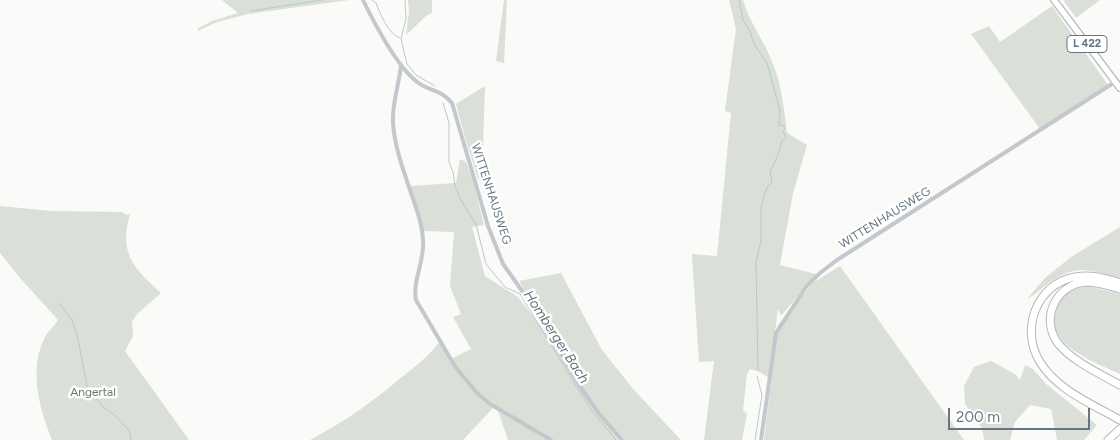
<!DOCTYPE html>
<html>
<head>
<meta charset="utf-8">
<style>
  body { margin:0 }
  #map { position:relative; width:1120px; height:440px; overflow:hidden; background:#fafaf8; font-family:Figtree,sans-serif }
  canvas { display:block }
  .scale { position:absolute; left:948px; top:408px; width:142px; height:22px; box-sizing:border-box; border:2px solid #657683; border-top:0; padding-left:6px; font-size:15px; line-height:18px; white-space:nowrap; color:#657683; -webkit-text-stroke:4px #fff; paint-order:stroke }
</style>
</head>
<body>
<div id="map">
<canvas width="1120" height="440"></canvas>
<div class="scale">200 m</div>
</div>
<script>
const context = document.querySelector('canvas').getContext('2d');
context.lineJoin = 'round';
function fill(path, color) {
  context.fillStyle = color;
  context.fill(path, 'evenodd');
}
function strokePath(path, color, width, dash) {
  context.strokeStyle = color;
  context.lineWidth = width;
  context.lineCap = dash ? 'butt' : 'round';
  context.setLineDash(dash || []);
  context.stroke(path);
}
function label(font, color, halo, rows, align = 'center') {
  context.font = font + ' Figtree,sans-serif';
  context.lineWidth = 5;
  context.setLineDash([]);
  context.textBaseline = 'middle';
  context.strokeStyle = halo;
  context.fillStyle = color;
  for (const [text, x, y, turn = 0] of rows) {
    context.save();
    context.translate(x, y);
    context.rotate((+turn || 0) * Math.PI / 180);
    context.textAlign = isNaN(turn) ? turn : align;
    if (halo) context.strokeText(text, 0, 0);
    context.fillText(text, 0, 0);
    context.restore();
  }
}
const green = new Path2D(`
  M 222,0 L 349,0 L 248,14 L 217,22 L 198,31 L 197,29 L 212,21 L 238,13 Z
  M 408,0 L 432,0 L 432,13 L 426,16 L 406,35 L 409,11 Z
  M 504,0 L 507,0 L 504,63 L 496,61 Z
  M 729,0 L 743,0 C 750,24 765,42 773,64 C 782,86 784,110 787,133 L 807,145 L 793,193 L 780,265 L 816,274 L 781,316 L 778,309 L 769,378 L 760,372 L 750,369 L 747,374 L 743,410 L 747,414 L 742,440 L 704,440 L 714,361 L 699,362 L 692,254 L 717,256 L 731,113 L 725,111 L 736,29 Z
  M 1063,0 L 1100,0 L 1076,18 Z
  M 1052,6 L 1108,85 L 1040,129 L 971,34 L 989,26 L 1000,42 Z
  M 485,86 L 482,179 L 478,179 L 466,141 L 456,104 Z
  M 460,159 L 466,162 L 473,181 L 484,225 L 472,227 L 485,276 L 518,297 L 549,337 L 581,391 L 599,416 L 619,440 L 553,440 L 498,408 L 472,387 L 451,359 L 471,349 L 453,317 L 461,314 L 450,286 L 454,232 L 423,231 L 410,186 L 456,183 Z
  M 0,206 L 52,211 L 122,212 L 126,215 L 130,214 C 128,222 126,230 126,238 C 126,263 145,278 161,293 L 137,314 L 132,322 L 133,336 L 125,351 L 189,440 L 52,440 C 39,407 28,368 46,335 C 50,330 55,325 58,320 L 21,279 L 0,253 Z
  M 1120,227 L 1120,278 C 1090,270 1077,263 1049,283 C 1040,289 1037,294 1027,299 L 1045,278 L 1071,257 Z
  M 840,266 L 964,440 L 764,440 L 778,325 L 813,283 Z
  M 561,273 L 602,350 L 634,390 L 681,440 L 625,440 C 579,395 553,334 519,281 Z
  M 1088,286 L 1120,294 L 1120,374 C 1095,362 1039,343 1056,305 C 1062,292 1075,288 1088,286 Z
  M 440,341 L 465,382 L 492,407 L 492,409 L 463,440 L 310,440 C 344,422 374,401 403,376 C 416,366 430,355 440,341 Z
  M 991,361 L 1015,374 L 1020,380 L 1025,365 L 1033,369 L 1045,383 L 1097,425 L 1084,440 L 1057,440 L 1051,409 L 1030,405 L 1015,422 L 1010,440 L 984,440 L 982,428 L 965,404 L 964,386 L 974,367 Z
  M 498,411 L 548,440 L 508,440 Z`);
const stream = new Path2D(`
  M 372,0 L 376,3 C 381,15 388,34 400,38
  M 405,0 L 406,19 L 401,39 L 407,64 L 416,75 L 435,86
  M 739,0 L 743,20 L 750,31 L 754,44 L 767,63 L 780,111 L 779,126 L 782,125 L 785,128 L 783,131 L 786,137 L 782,141 L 778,155 L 770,172 L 772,183 L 767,187 L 761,207 L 761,241 L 756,262 L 758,370
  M 251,11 L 322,0
  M 443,103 L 449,123 L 449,162 L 453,172 L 455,186 L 462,202 L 476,224 L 486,264 L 505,287 L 520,294 L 580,392 L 592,411 L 616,440
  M 60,304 L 72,320 L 77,334 L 87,386 L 103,407 L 116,416 L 130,432 L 131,440
  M 755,440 L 762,395 L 757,376`);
const street = new Path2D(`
  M 363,0 C 374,23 397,66 416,81 C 429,92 439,88 452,103 L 488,226 L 503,264 L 530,302 L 583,391 L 600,415 L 622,440
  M 401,66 C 399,82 394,98 393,115 C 392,135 399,158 406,178 C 412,198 422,219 423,240 C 425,260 412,282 416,300 L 456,368 L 477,393 L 490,404 L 551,440
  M 761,440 L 776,333 L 806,287 L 820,273 L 837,260 L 1115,82`);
const primary = new Path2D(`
  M 1054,0 L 1120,88`);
const highway = new Path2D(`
  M 1120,283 C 1105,278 1091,274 1075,277 C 1036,284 1020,330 1040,362 C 1057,390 1092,404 1120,420
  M 1120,289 C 1109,286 1098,282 1086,282 C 1057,284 1040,317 1057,342 C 1070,360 1100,374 1120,385
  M 1108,440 L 1120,429`);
const shields = [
  [1087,44,40]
];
const shieldNames = [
  ["L 422",1087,44]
];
const streetNames = [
  ["WITTENHAUSWEG",491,194,72],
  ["WITTENHAUSWEG",885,218,-32]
];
const parkNames = [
  ["Angertal",93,392]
];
const waterNames = [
  ["Homberger Bach",556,337,57]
];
fill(green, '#dadfd7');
strokePath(stream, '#bbc7cb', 1);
strokePath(primary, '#b5babe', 8);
strokePath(highway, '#b4b9bd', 9);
strokePath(street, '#c3c8cc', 4);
strokePath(primary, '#fff', 5.5);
strokePath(highway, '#fff', 7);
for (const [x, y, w] of shields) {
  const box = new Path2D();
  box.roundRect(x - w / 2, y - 8.5, w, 17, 4);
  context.fillStyle = '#fff';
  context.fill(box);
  strokePath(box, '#657683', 1);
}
label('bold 11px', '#657683', null, shieldNames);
label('12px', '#657683', '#fff', streetNames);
label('12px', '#687a64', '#fff', parkNames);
label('italic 14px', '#60757c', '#fff', waterNames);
</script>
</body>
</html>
